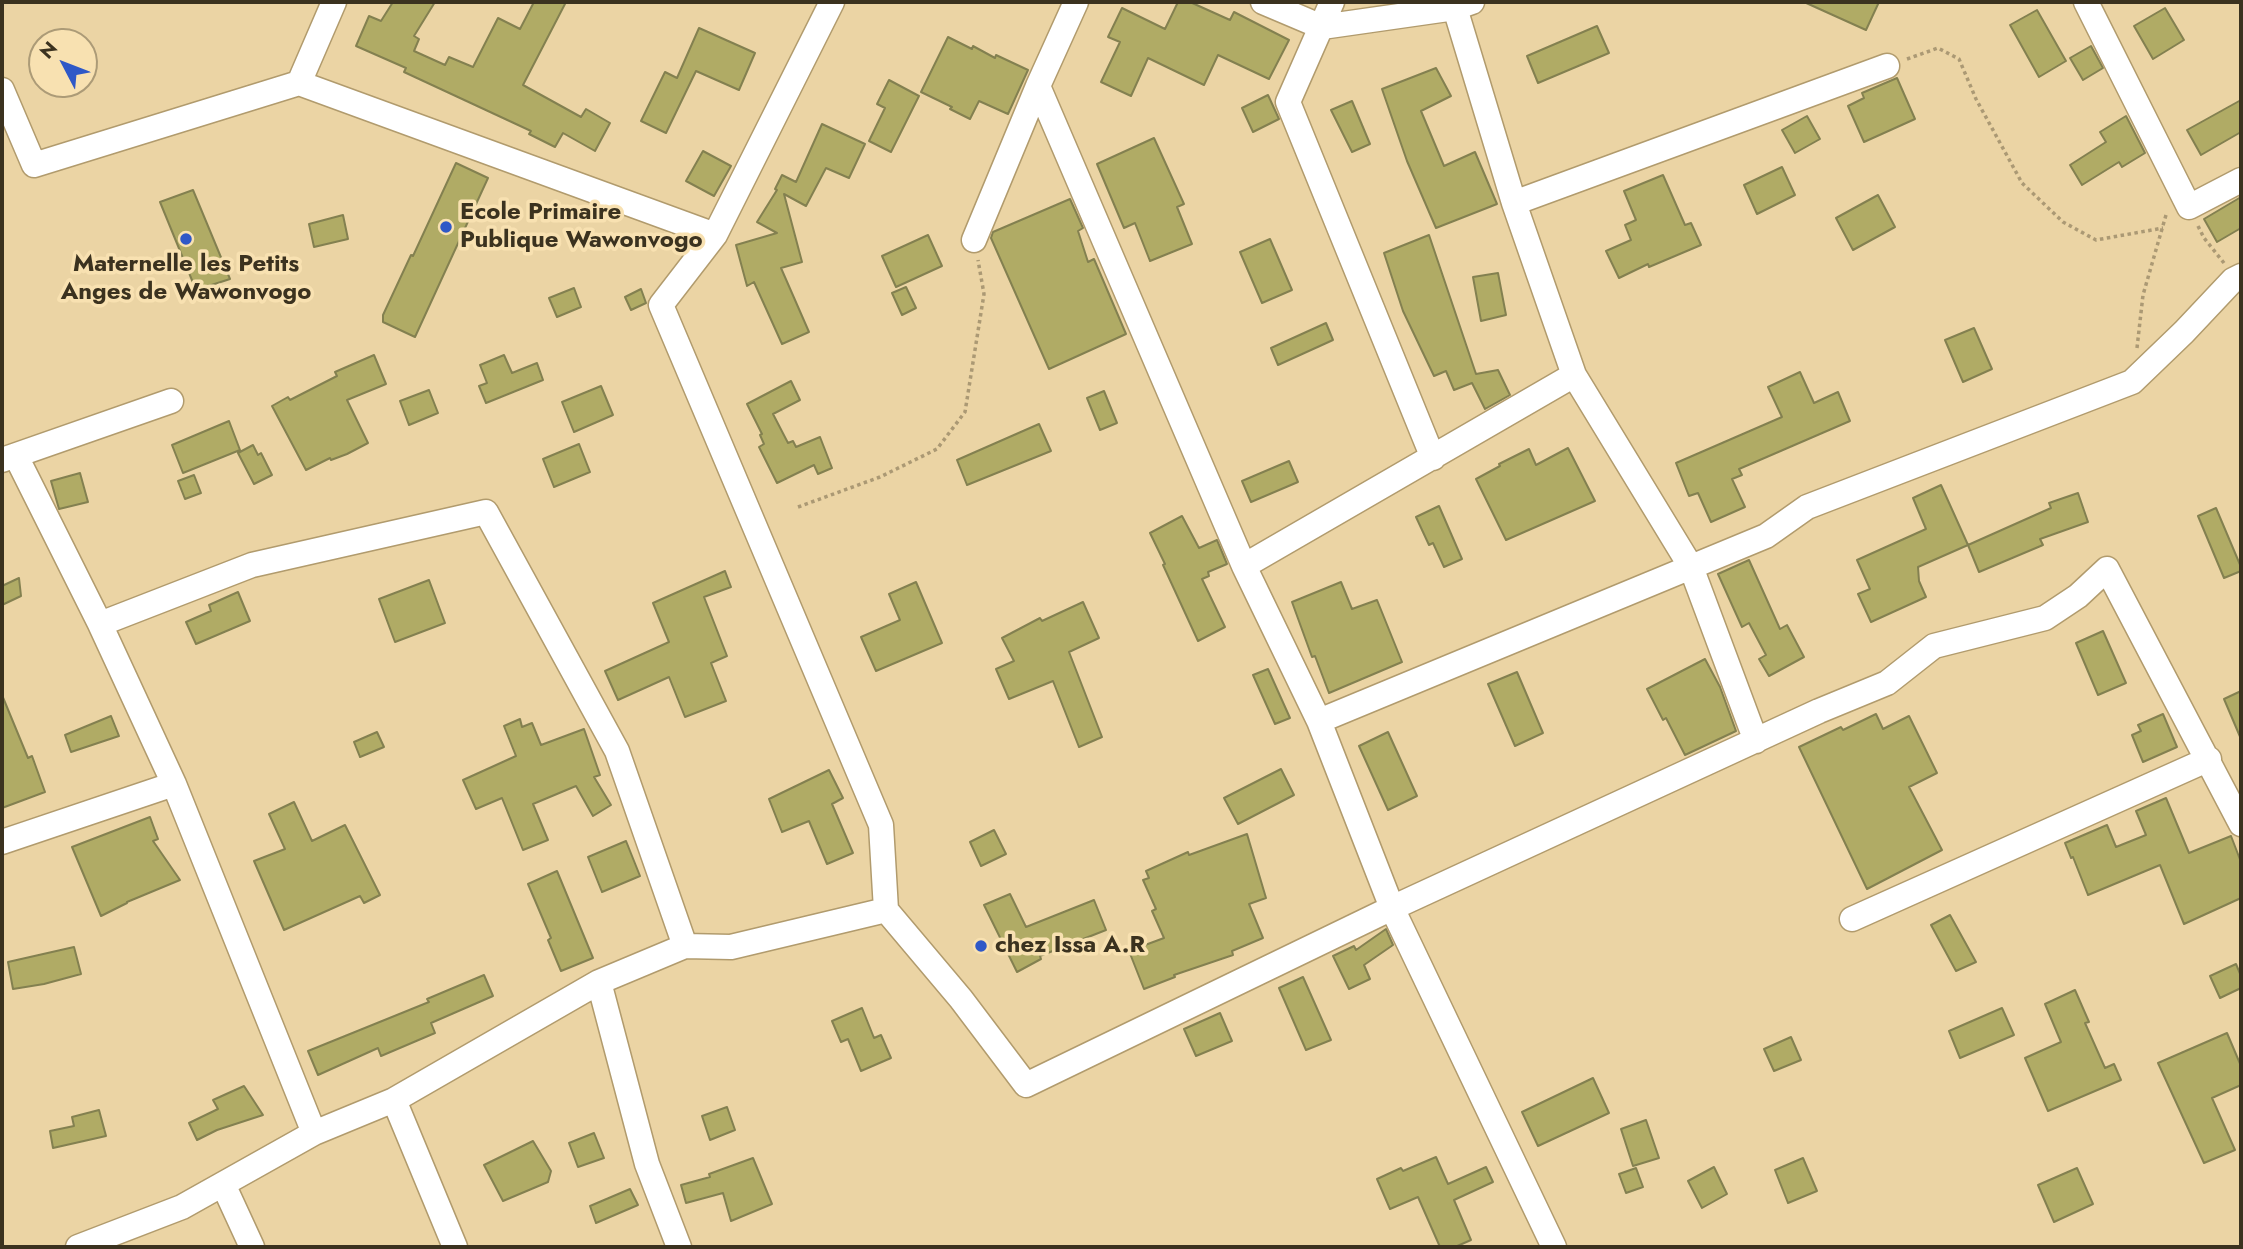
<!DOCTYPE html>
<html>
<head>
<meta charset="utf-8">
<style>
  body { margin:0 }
  #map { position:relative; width:2243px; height:1249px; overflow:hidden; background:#ebd4a4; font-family:Jost,sans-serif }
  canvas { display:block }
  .frame { position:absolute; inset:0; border:4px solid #3b321f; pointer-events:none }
  .north { position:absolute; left:28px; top:28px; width:70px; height:70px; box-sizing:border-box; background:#f8e1b1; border:2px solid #ac9b77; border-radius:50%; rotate:312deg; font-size:19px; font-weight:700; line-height:28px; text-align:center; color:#3b321f }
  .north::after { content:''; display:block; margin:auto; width:24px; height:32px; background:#2f58c7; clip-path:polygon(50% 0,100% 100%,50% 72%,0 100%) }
</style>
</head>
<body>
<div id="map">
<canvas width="2243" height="1249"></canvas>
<div class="frame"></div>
<div class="north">N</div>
</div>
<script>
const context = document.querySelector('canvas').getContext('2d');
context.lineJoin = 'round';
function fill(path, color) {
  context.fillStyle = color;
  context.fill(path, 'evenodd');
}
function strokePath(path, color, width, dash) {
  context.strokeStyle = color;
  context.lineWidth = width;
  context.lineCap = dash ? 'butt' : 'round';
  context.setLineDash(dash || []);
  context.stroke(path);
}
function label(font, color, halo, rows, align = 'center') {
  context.font = font + ' Jost,sans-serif';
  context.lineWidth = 7;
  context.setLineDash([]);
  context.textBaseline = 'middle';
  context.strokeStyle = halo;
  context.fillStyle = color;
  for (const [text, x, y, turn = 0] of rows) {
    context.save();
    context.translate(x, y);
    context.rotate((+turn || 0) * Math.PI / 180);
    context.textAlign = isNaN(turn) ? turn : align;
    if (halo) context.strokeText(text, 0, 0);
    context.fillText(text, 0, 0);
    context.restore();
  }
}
const building = new Path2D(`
  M 393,2 L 435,2 L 414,36 L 419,39 L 414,51 L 445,65 L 449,57 L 473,67 L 498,18 L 520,29 L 534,2 L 566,2 L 523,85 L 581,117 L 586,109 L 610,123 L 595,151 L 563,133 L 555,147 L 529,134 L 531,131 L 404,72 L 406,68 L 356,46 L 369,16 L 381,21 Z
  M 1178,2 L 1190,2 L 1230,20 L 1234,12 L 1289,40 L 1269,79 L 1218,55 L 1204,85 L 1148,58 L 1131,96 L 1101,82 L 1120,42 L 1108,37 L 1122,8 L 1165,29 Z
  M 1804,2 L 1879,2 L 1866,30 Z
  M 2165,8 L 2184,40 L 2153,59 L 2134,26 Z
  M 2037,10 L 2066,61 L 2039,77 L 2010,25 Z
  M 1597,26 L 1609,53 L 1538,83 L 1527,56 Z
  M 699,28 L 755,53 L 739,90 L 696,71 L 666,133 L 641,121 L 665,72 L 677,78 Z
  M 948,37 L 972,49 L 973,46 L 995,58 L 996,55 L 1028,70 L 1008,114 L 979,101 L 970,119 L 950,109 L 952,107 L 921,92 Z
  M 2091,46 L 2103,68 L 2083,80 L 2070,58 Z
  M 1436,68 L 1451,96 L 1421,111 L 1444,166 L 1475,152 L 1497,204 L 1436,228 L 1407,161 L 1382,89 Z
  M 1897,78 L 1915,119 L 1864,142 L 1848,106 L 1864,98 L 1862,93 Z
  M 889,80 L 919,96 L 891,152 L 869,141 L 885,108 L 877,104 Z
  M 1268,95 L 1279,119 L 1253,132 L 1242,108 Z
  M 2241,100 L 2241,132 L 2201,155 L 2187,130 Z
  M 1352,101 L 1370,144 L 1352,152 L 1331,110 Z
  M 1807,116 L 1820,139 L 1795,153 L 1782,130 Z
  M 2126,116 L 2145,153 L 2122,167 L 2119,162 L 2082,185 L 2070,165 L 2106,142 L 2100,132 Z
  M 822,124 L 865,144 L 849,178 L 826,168 L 806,206 L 784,194 L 802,262 L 781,268 L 809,332 L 782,344 L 754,282 L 747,286 L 736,245 L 777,233 L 757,222 L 777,190 L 775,189 L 782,175 L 796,182 Z
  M 1154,138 L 1184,204 L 1177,207 L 1192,244 L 1150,261 L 1135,223 L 1124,228 L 1097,164 Z
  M 703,151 L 731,166 L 714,196 L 686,181 Z
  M 456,163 L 488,178 L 415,337 L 383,322 L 383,315 L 411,255 L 413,256 Z
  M 1782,167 L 1795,195 L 1757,214 L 1744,185 Z
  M 1663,175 L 1685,225 L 1691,223 L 1701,245 L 1649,267 L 1648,264 L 1619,278 L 1606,251 L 1631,240 L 1625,225 L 1636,220 L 1624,191 Z
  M 193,190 L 230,279 L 196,290 L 160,202 Z
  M 1878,195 L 1895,227 L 1853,250 L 1836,218 Z
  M 2241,197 L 2241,228 L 2217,242 L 2204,219 Z
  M 1070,199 L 1083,228 L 1078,231 L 1088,262 L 1094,259 L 1126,334 L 1049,369 L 991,238 L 993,232 Z
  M 343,215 L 348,239 L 314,247 L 309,224 Z
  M 928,235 L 942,266 L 896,287 L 882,256 Z
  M 1429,235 L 1476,374 L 1498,370 L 1510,395 L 1485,409 L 1472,383 L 1454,390 L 1446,371 L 1434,376 L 1403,311 L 1384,253 Z
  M 1270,239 L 1292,290 L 1262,303 L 1240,252 Z
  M 1498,273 L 1506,315 L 1481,321 L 1473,277 Z
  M 906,287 L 916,308 L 902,315 L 892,293 Z
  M 574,288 L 581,307 L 557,317 L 549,298 Z
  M 641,289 L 646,303 L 631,310 L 625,297 Z
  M 1326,323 L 1333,340 L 1278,365 L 1271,348 Z
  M 1974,328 L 1992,369 L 1963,382 L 1945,340 Z
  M 374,355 L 386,384 L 347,400 L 368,443 L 347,454 L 331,460 L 330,458 L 306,470 L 272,406 L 288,397 L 290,400 L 337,376 L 335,372 Z
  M 504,355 L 512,373 L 537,363 L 543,380 L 486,403 L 479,386 L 487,383 L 480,365 Z
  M 1800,372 L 1814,403 L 1838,392 L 1850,421 L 1739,469 L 1742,475 L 1732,479 L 1745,507 L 1711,522 L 1698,493 L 1689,496 L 1676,463 L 1782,417 L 1768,387 Z
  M 791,381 L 800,400 L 773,414 L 788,443 L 793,441 L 796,447 L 820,437 L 832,468 L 818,474 L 814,465 L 777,483 L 759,447 L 764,444 L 760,435 L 762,434 L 747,404 Z
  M 601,386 L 613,415 L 574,432 L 562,402 Z
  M 429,390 L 438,413 L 409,425 L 400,401 Z
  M 1104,391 L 1117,423 L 1100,430 L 1087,398 Z
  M 229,421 L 240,450 L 183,473 L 172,445 Z
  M 1039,424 L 1051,451 L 967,485 L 957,460 Z
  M 579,444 L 590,472 L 554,487 L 543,459 Z
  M 253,445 L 258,455 L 261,453 L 272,475 L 254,484 L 238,453 Z
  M 1568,448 L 1595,501 L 1506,540 L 1476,479 L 1500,466 L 1499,464 L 1529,449 L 1536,465 Z
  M 1289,461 L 1298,482 L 1251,502 L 1242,481 Z
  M 80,473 L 88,502 L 59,509 L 51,481 Z
  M 194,475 L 201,493 L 185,499 L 178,481 Z
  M 1941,485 L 1968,545 L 1918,567 L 1919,581 L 1926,597 L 1871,622 L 1858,594 L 1870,589 L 1857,560 L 1926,529 L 1913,498 Z
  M 2078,493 L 2088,522 L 2040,539 L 2043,545 L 1979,572 L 1968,545 L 2051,508 L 2049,503 Z
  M 1439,506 L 1462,559 L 1444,567 L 1433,543 L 1429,545 L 1416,517 Z
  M 2216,508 L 2241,567 L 2241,571 L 2224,578 L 2198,516 Z
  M 1182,516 L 1199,548 L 1217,540 L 1227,564 L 1208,572 L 1209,576 L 1202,579 L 1225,627 L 1198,641 L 1163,565 L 1165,564 L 1150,533 Z
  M 1749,560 L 1780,629 L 1787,625 L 1804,657 L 1769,676 L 1759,659 L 1766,655 L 1749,623 L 1742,627 L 1718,574 Z
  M 725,571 L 731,587 L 704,597 L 727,656 L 711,663 L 726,701 L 685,717 L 669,677 L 618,700 L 605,671 L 669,642 L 653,603 Z
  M 19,578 L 21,596 L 2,605 L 2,586 Z
  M 429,580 L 445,623 L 395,642 L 379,599 Z
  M 916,582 L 942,643 L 876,671 L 861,637 L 900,620 L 889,594 Z
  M 1341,582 L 1352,609 L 1377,600 L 1402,662 L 1329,693 L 1315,656 L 1312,657 L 1292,602 Z
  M 238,592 L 250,621 L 196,644 L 186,622 L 211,611 L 209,605 Z
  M 1083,602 L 1099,638 L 1069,652 L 1102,737 L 1079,747 L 1053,681 L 1009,699 L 996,669 L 1014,661 L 1002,638 L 1040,618 L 1042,621 Z
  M 2103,631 L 2126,683 L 2098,695 L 2076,643 Z
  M 1705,659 L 1720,687 L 1736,731 L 1685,755 L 1666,718 L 1663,720 L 1647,689 Z
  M 1268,669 L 1290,718 L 1275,724 L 1253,675 Z
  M 1517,672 L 1543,733 L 1515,746 L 1488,684 Z
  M 2241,691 L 2241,739 L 2224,699 Z
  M 2,695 L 28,758 L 32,756 L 45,792 L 2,808 Z
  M 1876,714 L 1883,729 L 1909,716 L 1937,773 L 1909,787 L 1942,850 L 1867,889 L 1799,747 L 1841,727 L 1843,730 Z
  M 2163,714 L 2177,747 L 2143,762 L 2132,735 L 2141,731 L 2138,725 Z
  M 111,716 L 119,736 L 71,752 L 65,735 Z
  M 520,719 L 522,727 L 532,723 L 541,745 L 584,729 L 600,775 L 594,777 L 611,805 L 593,816 L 576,786 L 533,804 L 548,840 L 523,850 L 502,798 L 476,809 L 463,780 L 516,756 L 504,726 Z
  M 377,732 L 384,747 L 360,757 L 354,742 Z
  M 1388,732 L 1417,796 L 1388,810 L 1359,746 Z
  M 1281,769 L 1294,795 L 1238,824 L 1224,798 Z
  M 829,770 L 843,798 L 832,804 L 853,853 L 827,864 L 809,821 L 782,832 L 769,799 Z
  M 2166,798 L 2189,853 L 2231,836 L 2241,862 L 2241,898 L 2184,924 L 2160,865 L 2088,895 L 2073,857 L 2071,858 L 2065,843 L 2107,825 L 2116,847 L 2146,835 L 2136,811 Z
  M 294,802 L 312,841 L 345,825 L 380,895 L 364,903 L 360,896 L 284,930 L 254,861 L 285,849 L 269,814 Z
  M 150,817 L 158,839 L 153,841 L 180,880 L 127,902 L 127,903 L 101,916 L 72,847 Z
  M 994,830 L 1006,854 L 981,866 L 970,842 Z
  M 1247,834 L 1266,898 L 1249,904 L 1263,938 L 1232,951 L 1233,955 L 1174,975 L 1175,977 L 1144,989 L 1129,951 L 1164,938 L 1152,911 L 1156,909 L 1143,880 L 1149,878 L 1146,871 L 1188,852 L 1189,855 Z
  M 626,841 L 640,876 L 602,892 L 588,857 Z
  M 557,871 L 593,958 L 561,971 L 548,940 L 551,938 L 528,884 Z
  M 1010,894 L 1026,927 L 1094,900 L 1106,930 L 1040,956 L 1041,959 L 1017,972 L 984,905 Z
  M 1950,915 L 1976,962 L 1956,971 L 1931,925 Z
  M 1386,929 L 1393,945 L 1364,965 L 1370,979 L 1349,989 L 1333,956 L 1354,946 L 1356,950 Z
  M 74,947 L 81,974 L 44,984 L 13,989 L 8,962 Z
  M 2236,964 L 2241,976 L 2241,988 L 2220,998 L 2210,976 Z
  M 484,975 L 493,996 L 431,1023 L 435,1033 L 381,1056 L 378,1048 L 318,1075 L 308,1051 L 429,1002 L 427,999 Z
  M 1303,977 L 1331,1040 L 1306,1050 L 1279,988 Z
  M 2075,990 L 2089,1022 L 2085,1023 L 2105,1068 L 2114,1064 L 2121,1080 L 2048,1111 L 2025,1058 L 2061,1042 L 2045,1004 Z
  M 862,1008 L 874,1038 L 881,1035 L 891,1058 L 861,1071 L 848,1039 L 841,1042 L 832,1021 Z
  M 2002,1008 L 2014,1035 L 1960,1058 L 1949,1031 Z
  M 1220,1013 L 1232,1041 L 1196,1056 L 1184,1029 Z
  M 2227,1033 L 2241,1066 L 2241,1085 L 2212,1098 L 2235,1150 L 2204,1163 L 2158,1063 Z
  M 1791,1037 L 1801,1060 L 1774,1071 L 1764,1049 Z
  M 1593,1078 L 1609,1113 L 1538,1146 L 1522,1112 Z
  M 244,1086 L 263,1115 L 217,1130 L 197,1140 L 189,1123 L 218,1109 L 213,1100 Z
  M 727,1107 L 735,1130 L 710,1140 L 702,1116 Z
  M 99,1110 L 106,1136 L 53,1148 L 50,1131 L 74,1126 L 72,1117 Z
  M 1646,1120 L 1659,1158 L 1633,1166 L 1621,1129 Z
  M 594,1133 L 604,1158 L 578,1167 L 569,1143 Z
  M 533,1141 L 551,1171 L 548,1182 L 503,1201 L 484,1165 Z
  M 1436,1157 L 1448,1184 L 1486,1167 L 1493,1182 L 1454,1200 L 1471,1240 L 1455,1247 L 1440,1247 L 1418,1197 L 1390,1209 L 1377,1179 L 1401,1168 L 1403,1171 Z
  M 753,1158 L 772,1204 L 731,1221 L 723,1193 L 686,1203 L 681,1185 L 710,1177 L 709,1174 Z
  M 1803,1158 L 1817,1191 L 1788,1203 L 1775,1170 Z
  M 1714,1167 L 1727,1194 L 1702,1208 L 1688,1181 Z
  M 1636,1168 L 1643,1187 L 1626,1193 L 1619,1174 Z
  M 2077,1168 L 2093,1204 L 2054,1222 L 2038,1185 Z
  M 630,1189 L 638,1205 L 596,1223 L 590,1206 Z`);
const path = new Path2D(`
  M 1907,59 L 1938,48 L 1959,59 L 1976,99 L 2022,183 L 2063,222 L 2096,240 L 2163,228
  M 2198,226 L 2204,238 L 2224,263
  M 2137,348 L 2143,295 L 2166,215 L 2169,214
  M 798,507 L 880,477 L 937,449 L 965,412 L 984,294 L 978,260`);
const minor = new Path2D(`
  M 832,2 L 715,235 L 661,305 L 881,825 L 886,910 L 961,999 L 1026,1085 L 1392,908 L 1554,1247
  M 1263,2 L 1322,27 L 1455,8 L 1472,2
  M 1332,2 L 1288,102 L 1433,458
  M 2086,2 L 2189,207 L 2241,180
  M 1455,8 L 1514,203 L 1574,375 L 1691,567 L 1756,741
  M 299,83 L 715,235
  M 1038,86 L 1244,566 L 1319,721 L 1392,908 L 1819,711 L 1887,683 L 1934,646 L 2045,618 L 2078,596 L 2107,569 L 2241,824
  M 2,90 L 34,165 L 299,83 L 334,2
  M 1514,203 L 1887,66
  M 974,240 L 1038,86 L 1076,2
  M 16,456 L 100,624 L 174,784 L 314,1133
  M 2,460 L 171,401
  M 1244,566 L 1574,375
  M 100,624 L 252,565 L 486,512 L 617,751 L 685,946
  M 1319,721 L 1766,536 L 1807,507 L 2132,382 L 2184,332 L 2233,280 L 2241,276
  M 2,842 L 174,784
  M 1852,919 L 2209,759
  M 599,982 L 647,1164 L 679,1247
  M 394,1100 L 455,1247
  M 223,1184 L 252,1247
  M 78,1247 L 182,1207 L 314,1133 L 394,1100 L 599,982 L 685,946 L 731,947 L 886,910`);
const markers = [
  [446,227,7,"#2f58c7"],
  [186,239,7,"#2f58c7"],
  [981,946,7,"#2f58c7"]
];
const poiNames = [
  ["Ecole Primaire",460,213],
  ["Publique Wawonvogo",460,241],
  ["Maternelle les Petits",186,265,"center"],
  ["Anges de Wawonvogo",186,293,"center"],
  ["chez Issa A.R",995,946]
];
fill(building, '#b0ab65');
strokePath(building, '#838050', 2);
strokePath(minor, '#b19b6d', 27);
strokePath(path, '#ab9974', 3.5, [3.5, 3.5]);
strokePath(minor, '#fff', 24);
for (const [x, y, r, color] of markers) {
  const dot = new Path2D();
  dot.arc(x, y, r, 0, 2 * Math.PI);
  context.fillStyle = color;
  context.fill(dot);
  strokePath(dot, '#f8e1b1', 2.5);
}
label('bold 24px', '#3b321f', '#f8e1b1', poiNames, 'left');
</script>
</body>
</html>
